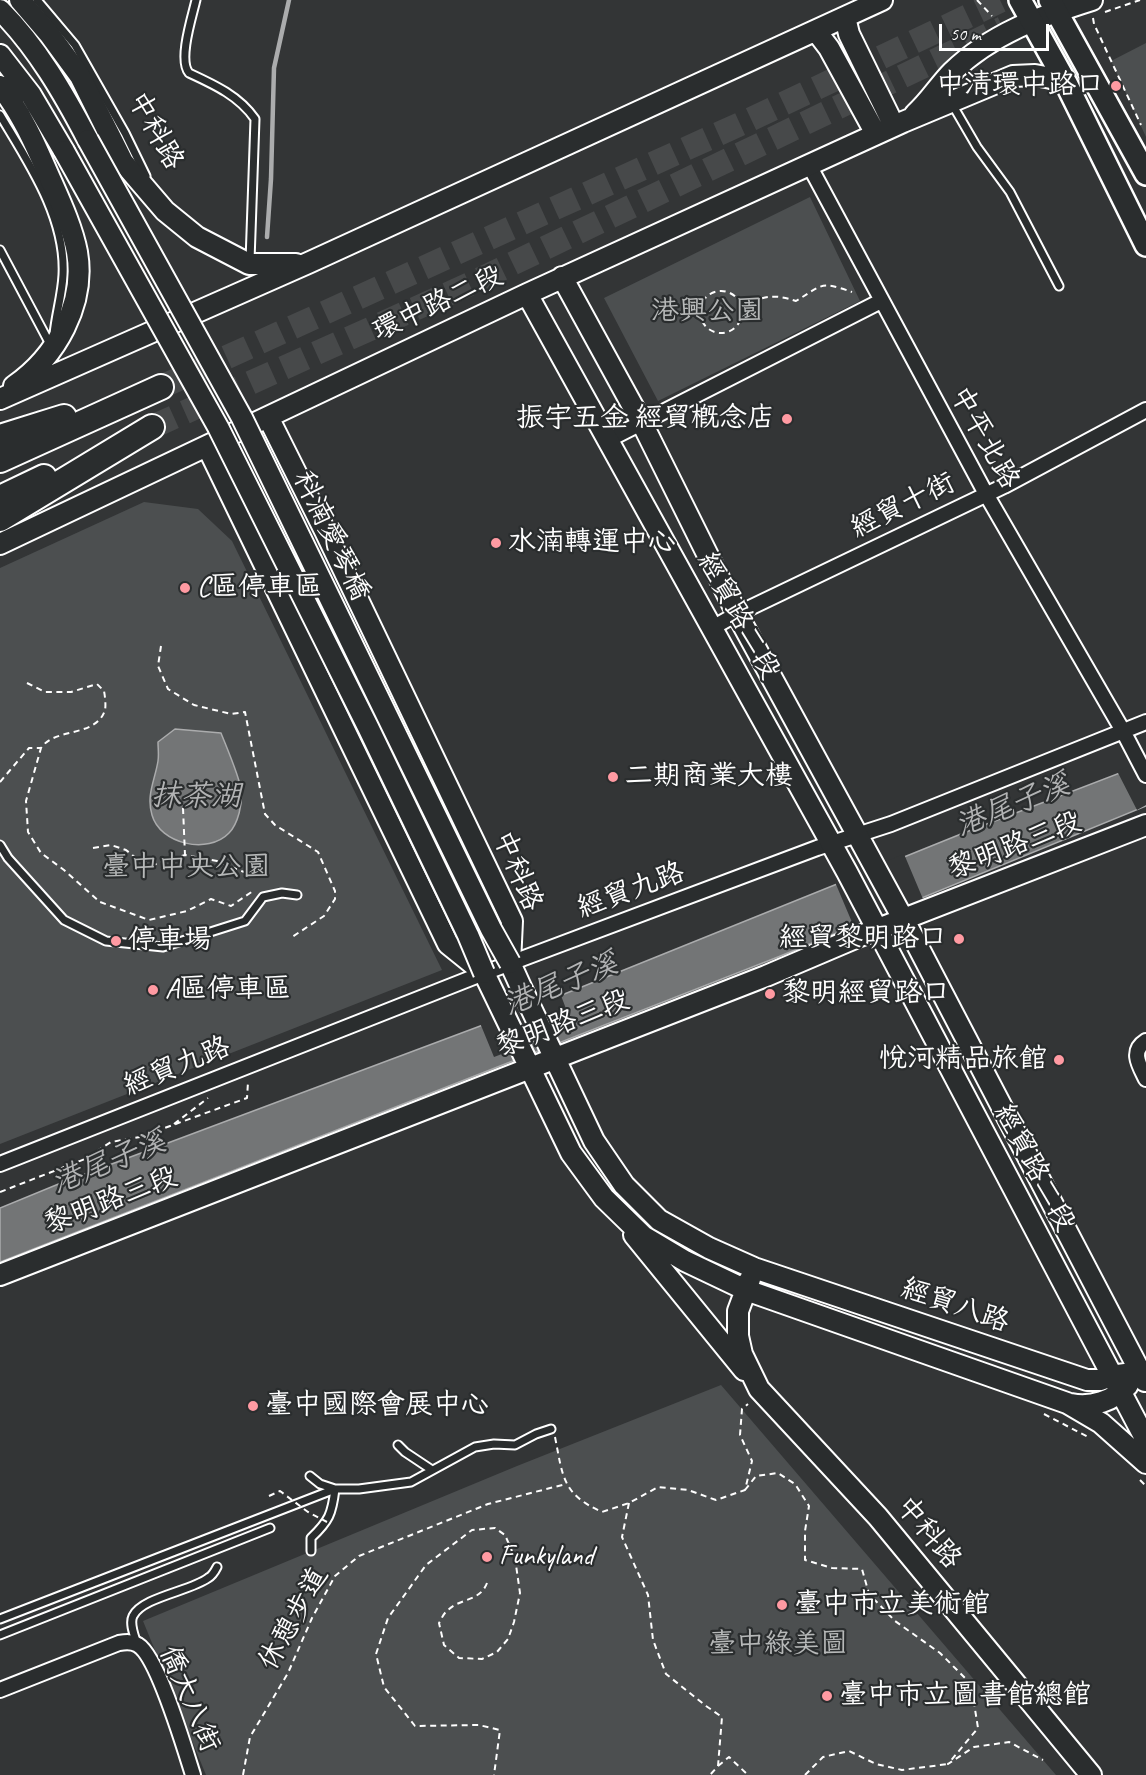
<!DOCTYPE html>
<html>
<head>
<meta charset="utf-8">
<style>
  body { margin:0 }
  #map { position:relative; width:1146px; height:1775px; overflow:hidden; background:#333536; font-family:Caveat,sans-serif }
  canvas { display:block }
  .scale { position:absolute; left:939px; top:24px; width:110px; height:27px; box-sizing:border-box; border:3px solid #fff; border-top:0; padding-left:8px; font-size:18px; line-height:21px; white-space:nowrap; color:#fff; -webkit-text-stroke:4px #2a2d2e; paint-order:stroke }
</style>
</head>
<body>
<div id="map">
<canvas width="1146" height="1775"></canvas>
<div class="scale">50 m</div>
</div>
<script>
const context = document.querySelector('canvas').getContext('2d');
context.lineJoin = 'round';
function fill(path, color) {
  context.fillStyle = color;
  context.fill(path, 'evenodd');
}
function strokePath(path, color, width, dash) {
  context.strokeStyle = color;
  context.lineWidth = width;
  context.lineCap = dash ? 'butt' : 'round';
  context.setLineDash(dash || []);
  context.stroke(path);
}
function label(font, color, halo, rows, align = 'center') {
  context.font = font + ' Caveat,"LXGW WenKai TC",sans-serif';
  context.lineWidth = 4.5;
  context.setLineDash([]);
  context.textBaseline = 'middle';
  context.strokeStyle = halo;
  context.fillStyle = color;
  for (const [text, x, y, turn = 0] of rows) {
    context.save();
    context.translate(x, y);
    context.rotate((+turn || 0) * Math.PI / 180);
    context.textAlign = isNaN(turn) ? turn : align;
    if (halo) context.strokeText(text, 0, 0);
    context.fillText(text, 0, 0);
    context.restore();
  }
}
const green = new Path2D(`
  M 1146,43 L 1146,137 L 1111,61 Z
  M 810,197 L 860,301 L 658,401 L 604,298 Z
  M 144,502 L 198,509 L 232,541 L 442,970 L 0,1144 L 0,568 Z
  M 721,1385 L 1056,1775 L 206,1775 L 143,1621 L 517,1466 Z`);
const water = new Path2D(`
  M 175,729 L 221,733 C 226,746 240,778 241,790 C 243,803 238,824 229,833 C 208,855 160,844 152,815 C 146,795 155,780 158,761 C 159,755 158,748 158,742 Z
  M 1146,763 L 1146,806 L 778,957 L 0,1262 L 0,1208 L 61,1183 L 547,1001 L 961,834 Z`);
const pier = new Path2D(`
  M 1146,760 L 1146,805 L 1137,810 L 1117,771 Z
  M 904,854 L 923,899 L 854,927 L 835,882 Z
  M 560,993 L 573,1027 L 494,1057 L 480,1023 Z`);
const stream = new Path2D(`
  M 267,237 L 271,179 L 274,68 L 289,0`);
const highwayTunnel = new Path2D(`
  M 161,387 L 747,121 L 1002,0
  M 152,427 L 470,284 L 1003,28`);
const path = new Path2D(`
  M 977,0 L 992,16
  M 1105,12 L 1140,0
  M 1093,18 L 1094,24 L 1141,125
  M700 312a21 21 0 1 1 42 0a21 21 0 1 1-42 0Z
  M 742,305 C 764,297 772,293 796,301 C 824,284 820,281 852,292
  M 161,646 L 158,666 L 168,689 L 194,705 L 231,714 L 245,712 L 265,814 L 275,825 L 318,852 L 335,891 L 335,899 L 324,916 L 292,937
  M 27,683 L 45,692 L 71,692 L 97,684 L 104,691 C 105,696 106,705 105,710 C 96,738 55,727 41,748 L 26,801 L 28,832 L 41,853 L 64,870 L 100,902 L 149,920 L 187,911 L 211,899 L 231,906 L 253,891
  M 0,782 L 29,748 L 41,748
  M 183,808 L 185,855
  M 93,848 L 111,845 L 126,850 L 136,858 L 153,865 L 185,855 L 217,861 L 244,872
  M 174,1124 L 208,1098
  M 0,1192 L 85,1159 L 111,1142 L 140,1137 L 247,1098 L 248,1082
  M 1044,1414 L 1090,1438
  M 555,1437 C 563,1477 562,1494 602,1512 L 629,1503 L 658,1487 L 688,1490 L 716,1500 L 745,1490 L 752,1461 L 740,1435 L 742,1409 L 748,1404
  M 1140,1480 L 1146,1486
  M 745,1490 L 756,1476 L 778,1473 L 795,1484 L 809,1506 L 805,1531 L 805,1560 L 832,1568 L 862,1569 L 869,1594 L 895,1621 L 940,1653 L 971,1684 L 978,1728 L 948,1764 L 974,1747 L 1009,1742 L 1043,1760
  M 629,1503 L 622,1537 L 648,1595 L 653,1640 L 666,1674 L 706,1706 L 722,1717 L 718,1766 L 710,1775
  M 487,1583 C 480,1602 459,1598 447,1611 C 443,1614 441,1620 439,1623 L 444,1645 L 459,1658 L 482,1659 L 497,1652 L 508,1639 L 514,1622 L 520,1593 L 515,1558 L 505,1535 L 495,1528 L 472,1530 L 426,1565 L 388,1618 L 376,1654 L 384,1687 L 415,1726 L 479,1725 L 500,1730 L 494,1775
  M 718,1766 L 729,1757 L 748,1775
  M 243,1775 L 250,1737 L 288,1673 L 312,1618 L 335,1576 L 359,1556 L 488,1504 L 566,1484
  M 805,1775 L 823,1757 L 849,1751 L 876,1764 L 902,1770 L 948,1764`);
const lane = new Path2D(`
  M 37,0 L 75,45 L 125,133 L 146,176
  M 196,0 C 192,17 178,60 189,73 C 215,85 239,96 255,119 L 250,261
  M 952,104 L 977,147 L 1010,192 L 1059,286
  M 0,115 C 28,162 66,217 63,275 C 62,295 56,314 54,334
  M 0,250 L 51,346
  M 0,845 L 8,858 L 64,920 L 106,941 L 163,947 L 245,921 L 263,897 L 282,893 L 297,895
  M 398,1445 L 405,1452 L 432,1470
  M 310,1476 L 320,1484 L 335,1489
  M 311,1551 L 311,1538 C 329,1521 332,1514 335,1489 L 359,1489 L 411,1482 L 475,1447 L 494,1444 L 515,1445 L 536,1434 L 551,1429
  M 0,1619 L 335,1489
  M 0,1635 L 270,1528
  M 137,1644 C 135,1637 129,1624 133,1616 C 142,1597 191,1591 208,1578 C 212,1576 215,1571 217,1567`);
const street = new Path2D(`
  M 809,165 L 986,494 L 1123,731 L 1146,775
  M 608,440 L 881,301
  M 712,628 L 737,614 L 1004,486 L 1146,410
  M 1146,1041 C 1130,1051 1139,1065 1146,1079
  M 0,1164 L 484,973 L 817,848 L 891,824 L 1146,722
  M 0,1690 L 119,1643 C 125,1642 132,1641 138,1645 C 158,1657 185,1750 193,1775`);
const secondary = new Path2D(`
  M 20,0 L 50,35 L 80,76 L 123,162 L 165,211 L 197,237 L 249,264 L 296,264
  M 0,10 C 37,47 64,94 88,140
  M 845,17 L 849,34 L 894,126
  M 816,31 L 829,48 L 876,134
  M 0,55 L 31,95 L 64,151
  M 0,86 C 21,112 35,144 48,174 C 59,199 72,226 77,252 C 86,304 56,357 14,386
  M 915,114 C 929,102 939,85 952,72 C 991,34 1041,16 1092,0
  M 562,277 L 642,423 L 737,614 L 913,937 L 1145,1381
  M 527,294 L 847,872 L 1146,1440
  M 0,399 L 308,263 L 882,0
  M 268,417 L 325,531 L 512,921 L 510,963 L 520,985 L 594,1141 L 624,1185 L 659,1220 L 709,1248 L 754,1268 L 1087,1380 L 1100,1380 L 1111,1376 L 1140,1372
  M 207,446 L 448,944 L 484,973 L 571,1153 L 604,1198 L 643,1236 L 685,1261 L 746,1290 L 1067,1403 L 1101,1423 L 1146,1463
  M 0,544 L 527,294 L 903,122 L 1013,76 L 1035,75 L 1051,78 L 1066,83
  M 634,1235 L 744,1370
  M 0,1275 L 766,976 L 860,936 L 1146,825
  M 750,1279 L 738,1311 L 738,1336 L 742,1354 L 759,1389 L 878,1517 L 1091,1775
  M 1071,1404 C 1091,1408 1114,1401 1128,1385`);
const primary = new Path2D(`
  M 1020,0 L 1066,83 L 1146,245
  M 1050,0 L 1146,174`);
const highway = new Path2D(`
  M 0,437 L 64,417
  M 0,460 L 161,387
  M 0,498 L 44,477
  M 0,519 L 152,427`);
const pathBridge = new Path2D(`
  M 269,1496 L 280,1491 L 308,1512 L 327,1522`);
const secondaryBridge = new Path2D(`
  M 88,140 L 242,418 L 491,929 L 510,963
  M 64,151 L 218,427 L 368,727 L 468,935 L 484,973`);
const markers = [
  [1116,86,6,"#ff9aa2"],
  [787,419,6,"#ff9aa2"],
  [496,543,6,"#ff9aa2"],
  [185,588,6,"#ff9aa2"],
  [613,777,6,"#ff9aa2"],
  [959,939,6,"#ff9aa2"],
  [116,941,6,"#ff9aa2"],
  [153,990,6,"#ff9aa2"],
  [770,994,6,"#ff9aa2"],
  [1059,1060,6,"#ff9aa2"],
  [253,1406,6,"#ff9aa2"],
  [487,1557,6,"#ff9aa2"],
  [782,1605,6,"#ff9aa2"],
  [827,1696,6,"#ff9aa2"]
];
const poiNames = [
  ["中清環中路口",1104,86,"right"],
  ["振宇五金 經貿概念店",775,419,"right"],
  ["水湳轉運中心",508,543],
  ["C區停車區",197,588],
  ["二期商業大樓",625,777],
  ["經貿黎明路口",947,939,"right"],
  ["停車場",128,941],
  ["A區停車區",165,990],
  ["黎明經貿路口",782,994],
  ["悅河精品旅館",1047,1060,"right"],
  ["臺中國際會展中心",265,1406],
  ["Funkyland",499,1557],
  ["臺中市立美術館",794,1605],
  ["臺中市立圖書館總館",839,1696]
];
const streetNames = [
  ["中科路",155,131,61],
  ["環中路二段",438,304,-25],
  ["中平北路",984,438,61],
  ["經貿十街",903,506,-26],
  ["科湳愛琴橋",331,536,64],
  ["經貿路二段",738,616,61],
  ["黎明路三段",1015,846,-21],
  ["中科路",517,871,67],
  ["經貿九路",631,891,-20],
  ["黎明路三段",563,1024,-21],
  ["經貿九路",177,1067,-22],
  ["經貿路二段",1034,1168,62],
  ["黎明路三段",111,1201,-21],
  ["經貿八路",955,1306,19],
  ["中科路",928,1533,50],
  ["休憩步道",294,1619,-61],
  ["僑大八街",189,1699,67]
];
const parkNames = [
  ["港興公園",707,312],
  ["臺中中央公園",186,868],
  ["臺中綠美圖",778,1645]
];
const waterNames = [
  ["抹茶湖",196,797],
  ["港尾子溪",1013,806,-22],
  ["港尾子溪",561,985,-22],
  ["港尾子溪",109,1163,-22]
];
fill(green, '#4c4f50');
fill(water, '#737576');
strokePath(water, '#abacad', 1.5);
fill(pier, '#333536');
strokePath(stream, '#abacad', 4.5);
strokePath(highwayTunnel, '#47494a', 24, [24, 12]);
strokePath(lane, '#fff', 11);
strokePath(street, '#fff', 18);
strokePath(secondary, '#fff', 24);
strokePath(primary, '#fff', 26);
strokePath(highway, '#fff', 28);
strokePath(path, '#fff', 2, [6, 4.5]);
strokePath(lane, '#2a2d2e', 7);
strokePath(street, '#2a2d2e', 14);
strokePath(secondary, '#2a2d2e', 20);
strokePath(primary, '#2a2d2e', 21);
strokePath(highway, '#2a2d2e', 24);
strokePath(secondaryBridge, '#fff', 24, []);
strokePath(pathBridge, '#fff', 2, [6, 4.5]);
strokePath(secondaryBridge, '#2a2d2e', 20);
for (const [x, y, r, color] of markers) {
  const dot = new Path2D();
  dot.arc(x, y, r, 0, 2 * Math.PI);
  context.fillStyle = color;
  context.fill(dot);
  strokePath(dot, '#2a2d2e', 2);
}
label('28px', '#fff', '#2a2d2e', poiNames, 'left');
label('28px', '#fff', '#2a2d2e', streetNames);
label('28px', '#b7b9b9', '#2a2d2e', parkNames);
label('italic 30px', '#b2b3b4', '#2a2d2e', waterNames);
</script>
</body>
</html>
